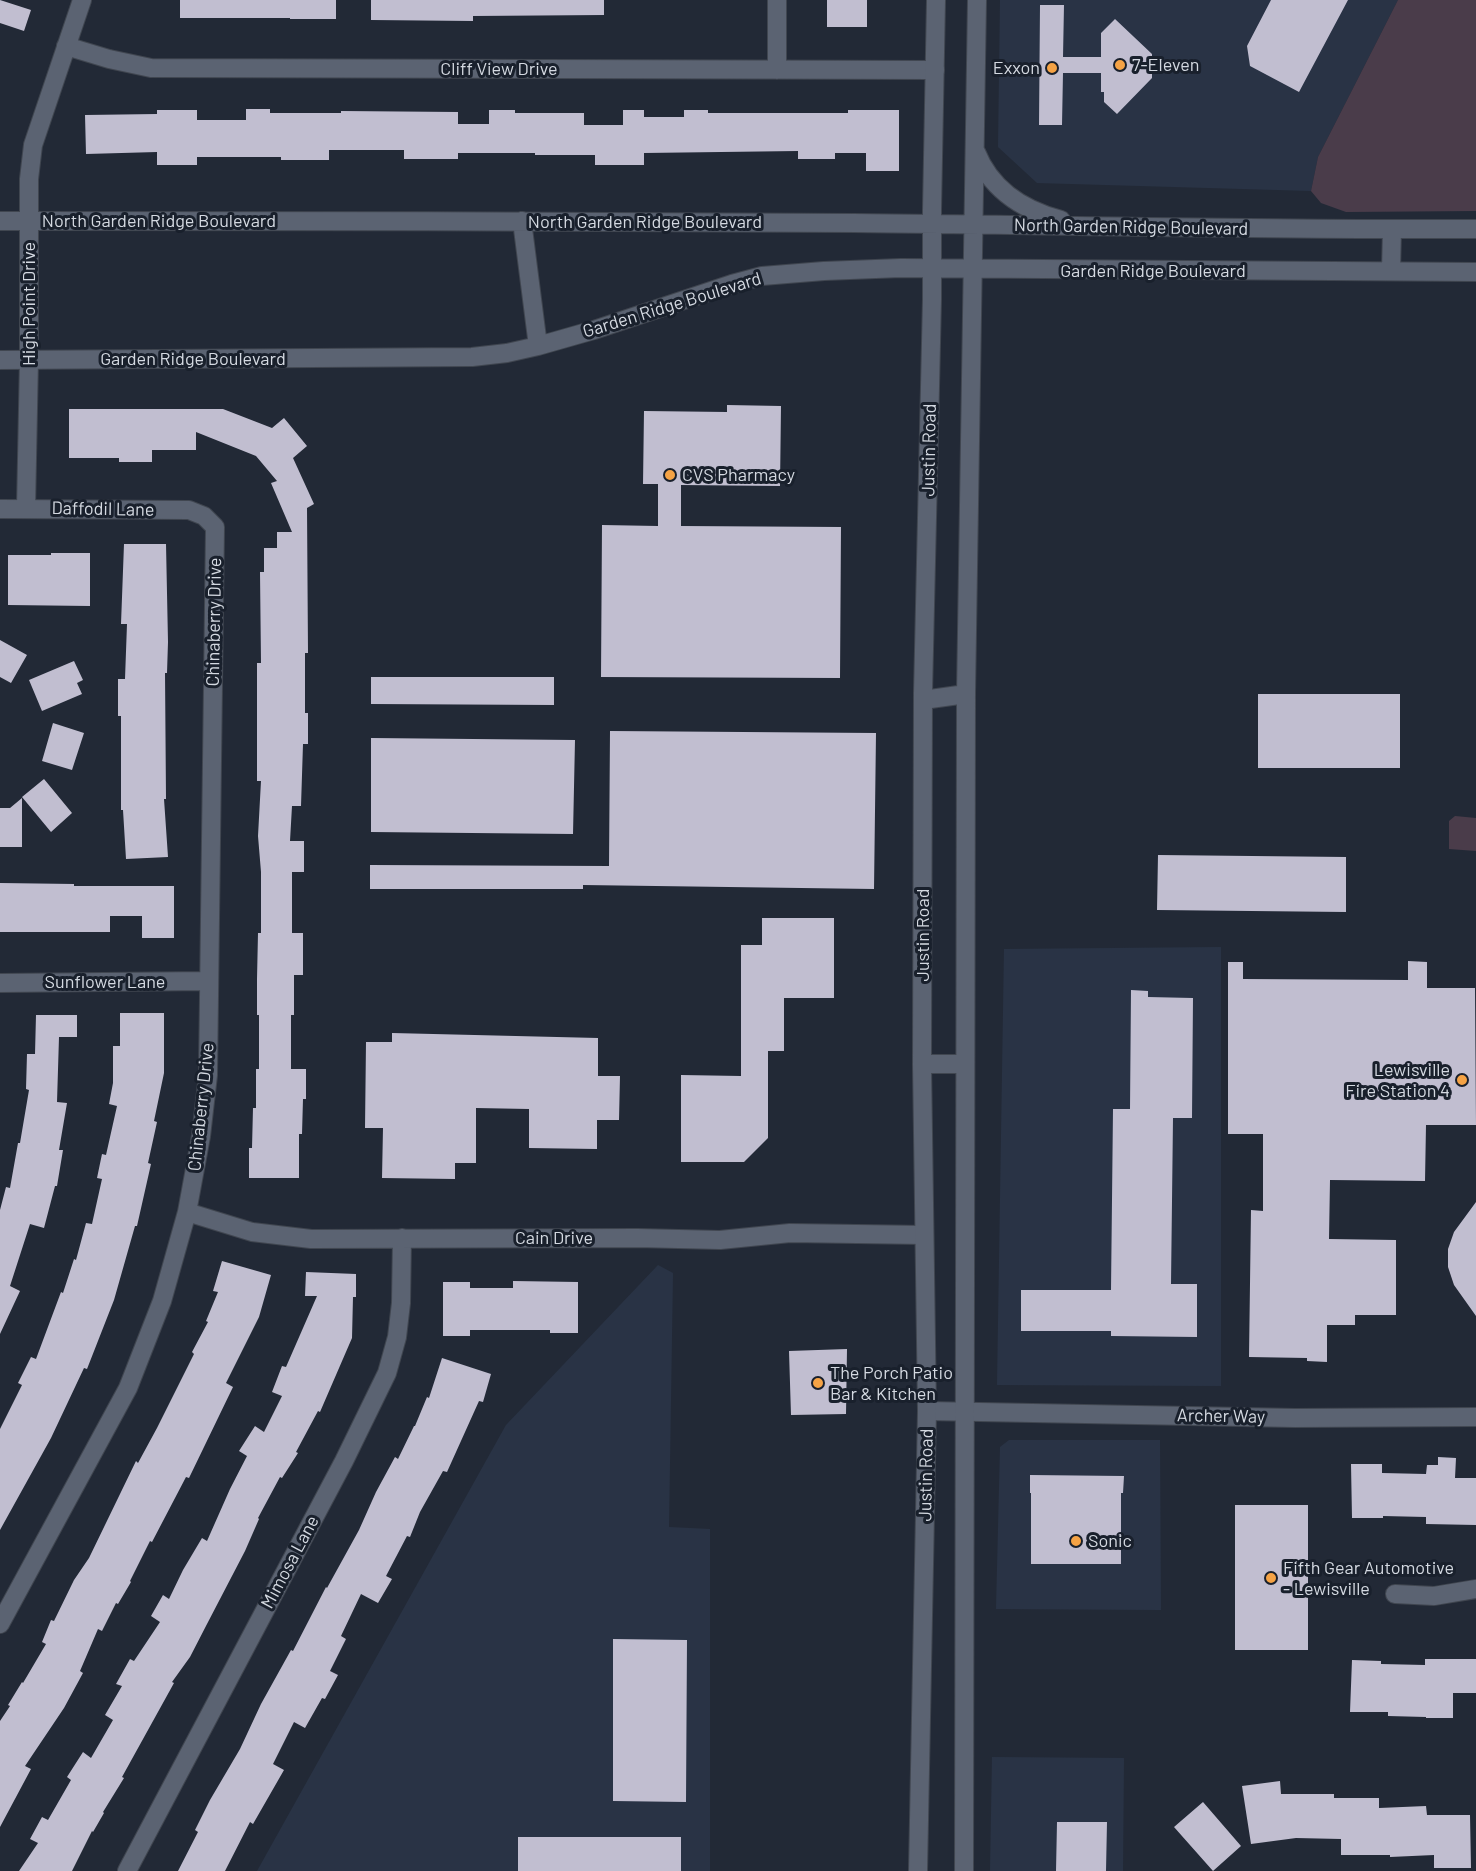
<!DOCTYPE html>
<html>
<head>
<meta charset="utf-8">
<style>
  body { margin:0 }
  canvas { display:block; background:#222936 }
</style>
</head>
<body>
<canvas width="1476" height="1871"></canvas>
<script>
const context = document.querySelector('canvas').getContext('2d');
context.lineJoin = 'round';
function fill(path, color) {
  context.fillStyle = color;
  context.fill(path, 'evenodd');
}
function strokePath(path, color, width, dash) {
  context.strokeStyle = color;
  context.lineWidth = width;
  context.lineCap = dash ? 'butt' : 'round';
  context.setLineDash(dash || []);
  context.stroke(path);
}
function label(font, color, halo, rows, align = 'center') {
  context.font = font + ' Barlow,sans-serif';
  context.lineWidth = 6;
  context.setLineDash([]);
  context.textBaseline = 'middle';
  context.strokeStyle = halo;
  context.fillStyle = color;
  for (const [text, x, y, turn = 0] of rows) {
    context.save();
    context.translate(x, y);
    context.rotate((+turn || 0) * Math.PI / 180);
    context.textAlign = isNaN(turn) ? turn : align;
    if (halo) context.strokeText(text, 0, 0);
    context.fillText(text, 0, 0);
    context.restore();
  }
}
const built = new Path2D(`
  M 1000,0 L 1398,0 L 1318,157 L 1311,191 L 1037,183 L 998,147 Z
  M 1221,947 L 1221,1386 L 997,1385 L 1004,949 Z
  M 658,1265 L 673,1273 L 669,1527 L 710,1529 L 710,1871 L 257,1871 L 506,1425 Z
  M 1009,1440 L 1160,1440 L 1161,1610 L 996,1609 L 1000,1447 Z
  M 992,1757 L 1124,1758 L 1123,1871 L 990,1871 Z`);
const green = new Path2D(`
  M 1398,0 L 1476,0 L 1476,211 L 1346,212 L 1321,203 L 1311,191 L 1318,157 Z
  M 1455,816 L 1476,818 L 1476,851 L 1449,849 L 1449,821 Z`);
const building = new Path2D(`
  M 0,0 L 31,10 L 24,31 L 0,23 Z
  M 180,0 L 336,0 L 336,19 L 290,19 L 290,18 L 180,18 Z
  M 371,0 L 604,0 L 604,15 L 473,16 L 473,21 L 371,20 Z
  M 827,0 L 867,0 L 867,27 L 827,27 Z
  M 1271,0 L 1348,0 L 1299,92 L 1250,66 L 1247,46 Z
  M 1040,5 L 1064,5 L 1063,57 L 1101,57 L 1101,33 L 1115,19 L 1152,54 L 1152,78 L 1117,114 L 1104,102 L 1104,92 L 1101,92 L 1101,73 L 1063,73 L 1062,125 L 1039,125 Z
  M 246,109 L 270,109 L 270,113 L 341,113 L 341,111 L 458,112 L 458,124 L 489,124 L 489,110 L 515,110 L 515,113 L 584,113 L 584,125 L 623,125 L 623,110 L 644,110 L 644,117 L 684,117 L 684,110 L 708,110 L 708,113 L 848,113 L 848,110 L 899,110 L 899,171 L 866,171 L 866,153 L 835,153 L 835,159 L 798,159 L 798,151 L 644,153 L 644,165 L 595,165 L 595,155 L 535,155 L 535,153 L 458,153 L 458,159 L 404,159 L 404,150 L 329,150 L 329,160 L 281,160 L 281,157 L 197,157 L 197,165 L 157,165 L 157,152 L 86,154 L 85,115 L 157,114 L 157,110 L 197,110 L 197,120 L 246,120 Z
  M 727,405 L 781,406 L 780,486 L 681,485 L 681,526 L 841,527 L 840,678 L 601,677 L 602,525 L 658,526 L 658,484 L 643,484 L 644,411 L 727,412 Z
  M 69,409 L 223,409 L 272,428 L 284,418 L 307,446 L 293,458 L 314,504 L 307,508 L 308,653 L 305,653 L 305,713 L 308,713 L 308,744 L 303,744 L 301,806 L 292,806 L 290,841 L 304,841 L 304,872 L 292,872 L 292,933 L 303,933 L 303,975 L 294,975 L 294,1015 L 291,1015 L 291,1069 L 306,1069 L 306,1099 L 303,1099 L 302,1134 L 299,1134 L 299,1178 L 249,1178 L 249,1148 L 252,1148 L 253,1108 L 256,1108 L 256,1069 L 259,1069 L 259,1015 L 257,1015 L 257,979 L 258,933 L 261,933 L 261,872 L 258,836 L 261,781 L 257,781 L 257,663 L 261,663 L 260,572 L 264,572 L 264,548 L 277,548 L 277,532 L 292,532 L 271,483 L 277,481 L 256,456 L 196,432 L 196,450 L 152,450 L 152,462 L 119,462 L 119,458 L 69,458 Z
  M 124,544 L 166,544 L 168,642 L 167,673 L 165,673 L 166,799 L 164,799 L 168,857 L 126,859 L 123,810 L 121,810 L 121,716 L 118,716 L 118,679 L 125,679 L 127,624 L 121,624 Z
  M 51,553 L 90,553 L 90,606 L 8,605 L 8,555 L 51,555 Z
  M 0,640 L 27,655 L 11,683 L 0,677 Z
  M 74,661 L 83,680 L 77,683 L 82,694 L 42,711 L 29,680 Z
  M 371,677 L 554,677 L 554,705 L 371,704 Z
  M 1258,694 L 1400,694 L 1400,768 L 1258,768 Z
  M 53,723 L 84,733 L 72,770 L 42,761 Z
  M 610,731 L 876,733 L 874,889 L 583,885 L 583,889 L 370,889 L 370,865 L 609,866 Z
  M 371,738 L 575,740 L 573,834 L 371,832 Z
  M 44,779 L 72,813 L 51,832 L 22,797 Z
  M 22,798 L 22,847 L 0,847 L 0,808 L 10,808 Z
  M 1158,855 L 1346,857 L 1346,912 L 1157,910 Z
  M 0,883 L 74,884 L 74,886 L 174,886 L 174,938 L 142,938 L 142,916 L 110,916 L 110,932 L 0,932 Z
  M 762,918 L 834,918 L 834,998 L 784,998 L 784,1051 L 768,1051 L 768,1138 L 744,1162 L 681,1162 L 681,1075 L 741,1076 L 741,945 L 762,945 Z
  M 1408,961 L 1427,962 L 1427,988 L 1475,988 L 1476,1125 L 1426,1125 L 1425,1181 L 1330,1180 L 1329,1239 L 1396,1240 L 1396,1315 L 1355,1315 L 1355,1325 L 1327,1325 L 1327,1362 L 1307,1361 L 1307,1358 L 1249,1357 L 1251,1210 L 1263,1211 L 1263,1134 L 1228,1134 L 1228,962 L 1243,962 L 1243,979 L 1408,980 Z
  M 1131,990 L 1148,991 L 1148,997 L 1193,998 L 1192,1118 L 1173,1118 L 1171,1284 L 1197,1284 L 1197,1337 L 1111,1336 L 1111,1331 L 1021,1331 L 1021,1290 L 1111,1290 L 1113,1109 L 1130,1109 Z
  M 120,1013 L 164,1013 L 164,1073 L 154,1121 L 157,1122 L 148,1163 L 151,1164 L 137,1226 L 135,1226 L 114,1300 L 87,1369 L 84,1368 L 51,1438 L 0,1530 L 0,1429 L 22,1385 L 18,1383 L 31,1357 L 36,1359 L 61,1292 L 63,1293 L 74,1259 L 76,1260 L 86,1223 L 92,1224 L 102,1179 L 97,1178 L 102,1154 L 106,1155 L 117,1106 L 109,1104 L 113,1083 L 113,1046 L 120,1046 Z
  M 36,1015 L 77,1015 L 77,1037 L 59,1037 L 57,1102 L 67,1103 L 59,1150 L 63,1150 L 57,1186 L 55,1186 L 44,1228 L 30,1224 L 10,1286 L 20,1291 L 0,1334 L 0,1210 L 6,1187 L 10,1188 L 18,1143 L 20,1143 L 29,1090 L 26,1089 L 27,1054 L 35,1054 Z
  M 392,1033 L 598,1038 L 598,1076 L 620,1076 L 619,1120 L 597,1120 L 597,1149 L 529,1148 L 529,1109 L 476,1108 L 476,1163 L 455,1163 L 455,1179 L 382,1178 L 383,1128 L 365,1128 L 366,1042 L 392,1042 Z
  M 1476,1202 L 1476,1316 L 1454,1285 L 1448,1267 L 1448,1249 L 1454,1232 Z
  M 222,1261 L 271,1275 L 259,1317 L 226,1383 L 233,1387 L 189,1478 L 186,1477 L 152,1542 L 150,1541 L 130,1581 L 131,1582 L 118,1604 L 116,1603 L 102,1631 L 98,1629 L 80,1671 L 83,1673 L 64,1708 L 25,1766 L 31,1769 L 0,1827 L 0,1721 L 10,1706 L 8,1705 L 22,1682 L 23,1683 L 46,1644 L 42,1642 L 51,1620 L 54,1621 L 74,1580 L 89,1558 L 136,1461 L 138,1463 L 157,1428 L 194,1354 L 192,1352 L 208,1322 L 206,1321 L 218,1292 L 213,1291 Z
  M 306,1272 L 356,1274 L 356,1297 L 353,1297 L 352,1338 L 320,1412 L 318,1411 L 296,1452 L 298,1453 L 282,1478 L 280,1477 L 258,1518 L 259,1519 L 245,1551 L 207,1624 L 190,1657 L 172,1682 L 174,1683 L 122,1777 L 124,1778 L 103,1812 L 104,1813 L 93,1832 L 92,1831 L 72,1871 L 19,1871 L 38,1843 L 30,1839 L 42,1817 L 48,1820 L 71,1780 L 67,1777 L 83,1752 L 91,1758 L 113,1720 L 105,1715 L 122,1686 L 116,1684 L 130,1659 L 134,1661 L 160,1622 L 151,1616 L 163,1595 L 169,1599 L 183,1570 L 202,1538 L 207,1541 L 230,1489 L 247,1456 L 239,1451 L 255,1426 L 264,1432 L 282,1396 L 272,1392 L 282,1366 L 286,1367 L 317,1296 L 305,1296 Z
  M 513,1281 L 578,1282 L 578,1333 L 550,1333 L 550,1330 L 470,1330 L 470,1336 L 443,1336 L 443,1282 L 470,1282 L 470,1288 L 513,1288 Z
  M 847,1349 L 846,1414 L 791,1415 L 789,1351 Z
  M 442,1358 L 491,1374 L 483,1402 L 479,1401 L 447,1472 L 443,1471 L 420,1512 L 410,1537 L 407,1536 L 386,1576 L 392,1579 L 378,1603 L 361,1594 L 341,1636 L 346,1639 L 330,1671 L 338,1675 L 325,1699 L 322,1698 L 305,1728 L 294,1722 L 273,1764 L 284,1770 L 253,1824 L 250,1822 L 225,1871 L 178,1871 L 198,1832 L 195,1830 L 210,1800 L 240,1749 L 261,1704 L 291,1650 L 293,1651 L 326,1587 L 327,1588 L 359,1530 L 376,1492 L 395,1457 L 398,1459 L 414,1426 L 415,1426 L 427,1397 L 429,1398 Z
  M 1438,1457 L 1456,1458 L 1455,1478 L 1476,1478 L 1476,1525 L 1426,1524 L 1426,1517 L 1383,1516 L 1383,1518 L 1352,1518 L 1351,1464 L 1382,1464 L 1382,1473 L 1426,1474 L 1427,1465 L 1438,1465 Z
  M 1030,1475 L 1124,1476 L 1123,1493 L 1121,1493 L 1121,1564 L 1031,1564 L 1031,1493 L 1030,1493 Z
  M 1235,1505 L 1308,1505 L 1308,1650 L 1235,1650 Z
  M 613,1639 L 687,1640 L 686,1802 L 613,1801 Z
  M 1425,1659 L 1476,1659 L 1476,1693 L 1453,1693 L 1453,1718 L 1426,1718 L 1426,1717 L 1388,1716 L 1388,1712 L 1350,1712 L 1352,1660 L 1381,1661 L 1381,1664 L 1425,1665 Z
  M 1280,1781 L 1281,1794 L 1334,1794 L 1334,1798 L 1379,1798 L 1379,1808 L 1426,1806 L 1427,1815 L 1470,1815 L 1471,1868 L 1434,1868 L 1434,1855 L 1390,1857 L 1390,1855 L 1341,1855 L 1341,1839 L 1296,1838 L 1251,1844 L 1242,1786 Z
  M 1203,1802 L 1241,1846 L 1213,1871 L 1174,1827 Z
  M 1057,1822 L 1107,1822 L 1106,1871 L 1056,1871 Z
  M 518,1837 L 681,1837 L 681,1871 L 518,1871 Z`);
const street = new Path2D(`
  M 777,0 L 777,70
  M 66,46 L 109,59 L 151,68 L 935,70
  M 26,508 L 29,359 L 29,179 L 33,145 L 82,0
  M 0,509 L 189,510 L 204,516 L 215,527 L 208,1075 L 201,1136 L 187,1212 L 162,1301 L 128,1388 L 0,1624
  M 0,983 L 209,981
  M 187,1212 L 252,1232 L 311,1239 L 637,1238 L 720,1240 L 790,1233 L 924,1235
  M 927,1411 L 1295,1418 L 1476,1417
  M 1395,1594 L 1434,1596 L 1476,1589
  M 127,1871 L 344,1461 L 387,1373 L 397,1337 L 401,1303 L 402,1238`);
const secondary = new Path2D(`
  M 976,152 C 991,190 1023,210 1061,220
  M 0,221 C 284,221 569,221 853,223 C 1061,225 1268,230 1476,229
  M 522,221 L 538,346
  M 1391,271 L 1392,230
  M 0,360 L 472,357 L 507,353 L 538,346 L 594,330 L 732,284 L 762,276 L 824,271 L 901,268 L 1476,272
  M 923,700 L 966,694
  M 922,1064 L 965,1064
  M 918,1871 L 927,1411 L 922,1064 L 923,693 L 932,299 L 932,210 L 936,0
  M 964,1871 L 966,694 L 977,0`);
const markers = [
  [1120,65,6,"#f5a345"],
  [1052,68,6,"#f5a345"],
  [670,475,6,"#f5a345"],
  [1462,1080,6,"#f5a345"],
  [818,1383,6,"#f5a345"],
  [1076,1541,6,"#f5a345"],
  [1271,1578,6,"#f5a345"]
];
const poiNames = [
  ["7-Eleven",1132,65],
  ["Exxon",1040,68,"right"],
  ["CVS Pharmacy",682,475],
  ["Lewisville",1450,1070,"right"],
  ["Fire Station 4",1450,1091,"right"],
  ["The Porch Patio",830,1373],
  ["Bar & Kitchen",830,1394],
  ["Sonic",1088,1541],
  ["Fifth Gear Automotive",1283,1568],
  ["- Lewisville",1283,1589]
];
const streetNames = [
  ["Cliff View Drive",499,69],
  ["North Garden Ridge Boulevard",159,221],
  ["North Garden Ridge Boulevard",645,222],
  ["North Garden Ridge Boulevard",1131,227,1],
  ["Garden Ridge Boulevard",1153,271],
  ["High Point Drive",29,304,-90],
  ["Garden Ridge Boulevard",672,305,-17],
  ["Garden Ridge Boulevard",193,359],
  ["Justin Road",929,450,-89],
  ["Daffodil Lane",103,509,1],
  ["Chinaberry Drive",214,622,-89],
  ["Justin Road",923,935,-90],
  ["Sunflower Lane",105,982],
  ["Chinaberry Drive",201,1107,-84],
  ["Cain Drive",554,1238],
  ["Archer Way",1221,1416,1],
  ["Justin Road",926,1475,-89],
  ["Mimosa Lane",290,1562,-62]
];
fill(built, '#293345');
fill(green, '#4a3c4a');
fill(building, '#c1bed0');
strokePath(street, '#404650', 20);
strokePath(secondary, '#404650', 20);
strokePath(street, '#5b6372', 18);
strokePath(secondary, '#5b6372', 18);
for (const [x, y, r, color] of markers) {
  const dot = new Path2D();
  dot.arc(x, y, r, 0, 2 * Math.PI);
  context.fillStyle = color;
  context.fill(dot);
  strokePath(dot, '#19202c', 2);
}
label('18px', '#d4d9e1', '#19202c', poiNames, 'left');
label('18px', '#d4d9e1', '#19202c', streetNames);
</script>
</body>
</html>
